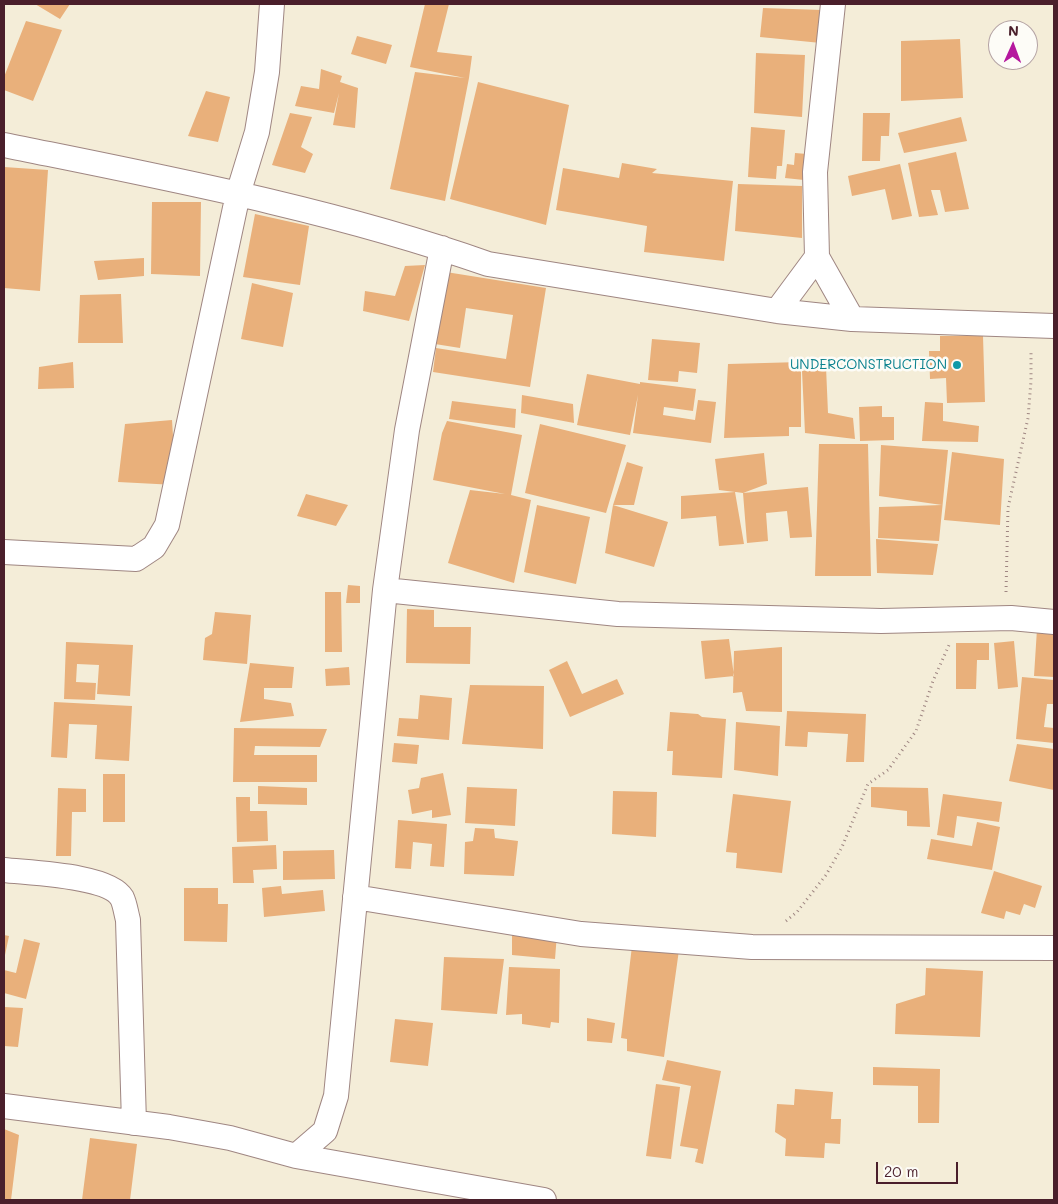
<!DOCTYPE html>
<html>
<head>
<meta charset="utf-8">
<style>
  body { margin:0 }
  #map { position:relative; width:1058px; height:1204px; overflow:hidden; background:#f4edd8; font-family:Mali,sans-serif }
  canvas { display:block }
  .frame { position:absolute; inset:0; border:5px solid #4a1f2b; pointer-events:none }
  .north { position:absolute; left:988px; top:20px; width:50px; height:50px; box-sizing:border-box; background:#fdfcf7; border:1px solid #b5a4a5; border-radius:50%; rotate:2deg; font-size:14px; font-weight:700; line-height:20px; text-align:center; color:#4a1f2b }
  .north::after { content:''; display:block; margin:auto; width:18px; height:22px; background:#b5179e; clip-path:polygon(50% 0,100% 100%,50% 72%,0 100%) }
  .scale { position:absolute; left:876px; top:1162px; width:82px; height:22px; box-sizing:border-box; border:2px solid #4a1f2b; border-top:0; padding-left:6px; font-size:15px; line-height:18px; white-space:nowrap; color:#4a1f2b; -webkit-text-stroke:4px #fdfcf7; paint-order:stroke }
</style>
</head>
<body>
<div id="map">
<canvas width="1058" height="1204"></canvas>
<div class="frame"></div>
<div class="north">N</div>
<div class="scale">20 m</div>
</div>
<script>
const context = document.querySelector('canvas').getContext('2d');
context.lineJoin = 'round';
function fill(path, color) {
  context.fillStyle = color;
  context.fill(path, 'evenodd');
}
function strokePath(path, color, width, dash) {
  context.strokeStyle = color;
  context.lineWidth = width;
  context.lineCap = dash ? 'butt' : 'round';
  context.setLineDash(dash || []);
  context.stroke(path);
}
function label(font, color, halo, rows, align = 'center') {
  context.font = font + ' Mali,sans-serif';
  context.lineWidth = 5;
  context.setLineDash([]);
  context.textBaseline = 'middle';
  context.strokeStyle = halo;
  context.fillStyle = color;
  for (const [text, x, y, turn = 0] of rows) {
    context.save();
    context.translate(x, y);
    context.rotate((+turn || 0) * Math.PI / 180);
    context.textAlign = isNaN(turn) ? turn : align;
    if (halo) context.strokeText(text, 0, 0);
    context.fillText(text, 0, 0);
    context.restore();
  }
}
const building = new Path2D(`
  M 35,4 L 70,4 L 60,19 Z
  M 425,4 L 449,4 L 437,52 L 472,56 L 469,78 L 445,201 L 390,189 L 415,72 L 465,78 L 410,67 Z
  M 763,8 L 822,10 L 821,43 L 760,37 Z
  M 26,21 L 62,30 L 33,101 L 4,90 L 4,77 Z
  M 357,36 L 392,45 L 386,64 L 351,54 Z
  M 960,39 L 963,98 L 901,101 L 901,41 Z
  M 756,53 L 805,55 L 802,117 L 754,113 Z
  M 321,69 L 342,76 L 340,82 L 358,88 L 355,128 L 333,125 L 339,93 L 334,113 L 295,106 L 301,86 L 319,89 Z
  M 478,82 L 569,105 L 546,225 L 450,199 Z
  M 206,91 L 230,97 L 218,142 L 188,136 Z
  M 290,113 L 312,117 L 301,147 L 313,154 L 305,173 L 272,165 Z
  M 863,113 L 890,113 L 889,136 L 881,136 L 880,161 L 862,161 Z
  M 961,117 L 967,141 L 904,153 L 898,133 Z
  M 751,127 L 785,130 L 782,166 L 777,166 L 776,179 L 748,177 Z
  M 956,152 L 969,209 L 945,212 L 940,190 L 931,190 L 938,215 L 919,217 L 908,163 Z
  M 795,153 L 807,154 L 804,180 L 785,178 L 787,164 L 794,165 Z
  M 622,163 L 657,169 L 652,173 L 733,181 L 724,261 L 644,252 L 647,226 L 556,210 L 563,168 L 619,178 Z
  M 900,164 L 912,216 L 892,220 L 885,189 L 852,196 L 848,176 Z
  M 4,167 L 48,170 L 40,291 L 4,288 Z
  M 738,184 L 802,186 L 802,238 L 735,231 Z
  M 152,202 L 201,202 L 200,276 L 151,274 Z
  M 255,214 L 309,226 L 300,285 L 243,277 Z
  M 144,258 L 144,276 L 98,280 L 94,261 Z
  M 425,265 L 409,321 L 363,311 L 365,291 L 395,296 L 405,266 Z
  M 446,272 L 546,288 L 530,387 L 433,372 L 436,348 L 506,359 L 513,315 L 466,308 L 460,348 L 435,344 Z
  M 252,283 L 293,293 L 283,347 L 241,339 Z
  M 121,294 L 123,343 L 78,343 L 80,295 Z
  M 940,336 L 983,336 L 985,402 L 947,403 L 946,378 L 930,379 L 929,351 L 940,351 Z
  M 652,339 L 700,343 L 697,373 L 679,371 L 678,382 L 648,380 Z
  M 73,362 L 74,388 L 38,389 L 39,367 Z
  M 801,362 L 801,427 L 789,427 L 789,436 L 724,438 L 728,364 Z
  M 826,367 L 828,413 L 853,418 L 855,439 L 805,433 L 802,371 Z
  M 587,374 L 640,384 L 640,382 L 696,389 L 693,411 L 664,407 L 663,415 L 695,420 L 698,400 L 716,402 L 711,443 L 633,433 L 638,395 L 630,435 L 577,425 Z
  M 522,395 L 573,404 L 574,423 L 521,413 Z
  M 452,401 L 516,409 L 515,428 L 449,419 Z
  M 925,402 L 943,403 L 943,421 L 979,426 L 978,442 L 922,441 Z
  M 882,406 L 882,417 L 894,417 L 894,440 L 860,441 L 859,407 Z
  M 172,420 L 176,485 L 118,482 L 125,424 Z
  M 447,421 L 522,435 L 511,495 L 531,500 L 514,583 L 448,563 L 470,490 L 505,494 L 433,480 L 442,433 Z
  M 540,424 L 626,445 L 606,513 L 525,493 Z
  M 819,444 L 868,444 L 871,576 L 815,576 Z
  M 881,445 L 948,450 L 939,541 L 878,538 L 879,507 L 942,505 L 879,496 Z
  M 952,452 L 1004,459 L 1000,525 L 944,520 Z
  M 764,453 L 767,484 L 743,493 L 808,487 L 812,537 L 790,538 L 787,511 L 766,513 L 768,541 L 747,543 L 743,493 L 736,492 L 735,492 L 744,544 L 719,546 L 716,516 L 681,519 L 681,496 L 735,492 L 719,490 L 715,459 Z
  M 627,462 L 643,467 L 634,505 L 613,505 L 668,522 L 654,567 L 605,553 L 613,505 Z
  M 306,494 L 348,505 L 336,526 L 297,516 Z
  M 537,505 L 590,517 L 576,584 L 524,572 Z
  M 876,539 L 938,544 L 933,575 L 877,573 Z
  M 348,585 L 360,586 L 360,603 L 346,603 Z
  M 325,592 L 341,592 L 342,652 L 325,652 Z
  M 407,609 L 434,610 L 434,627 L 471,627 L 470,664 L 406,663 Z
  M 215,612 L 251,615 L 247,664 L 203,660 L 205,638 L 212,634 Z
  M 1037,629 L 1054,630 L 1054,677 L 1034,676 Z
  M 729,639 L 734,676 L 705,679 L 701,641 Z
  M 1014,641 L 1018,687 L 998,689 L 994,643 Z
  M 66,642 L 133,645 L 130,696 L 97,694 L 99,665 L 77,664 L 76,682 L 96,683 L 95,700 L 64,699 Z
  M 956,643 L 989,643 L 989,660 L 977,660 L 976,689 L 956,689 Z
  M 782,647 L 782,712 L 746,711 L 742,692 L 733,693 L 734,651 Z
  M 567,661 L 582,694 L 617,679 L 624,694 L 570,717 L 549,670 Z
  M 250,663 L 294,667 L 292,688 L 264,688 L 264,699 L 291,703 L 294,716 L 240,722 Z
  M 349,667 L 350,685 L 326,686 L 325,669 Z
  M 1022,677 L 1054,680 L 1054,704 L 1047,704 L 1044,727 L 1054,728 L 1054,743 L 1016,739 Z
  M 470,685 L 544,686 L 543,749 L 462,744 Z
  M 420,695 L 452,698 L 449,740 L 397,736 L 399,718 L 418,719 Z
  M 54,702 L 132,706 L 129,761 L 95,759 L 97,725 L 69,724 L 67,758 L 51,757 Z
  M 787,711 L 866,714 L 864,762 L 846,762 L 848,734 L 808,732 L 807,747 L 785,746 Z
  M 670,712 L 698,714 L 702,717 L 726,719 L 722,778 L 672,775 L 673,751 L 667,751 Z
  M 736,722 L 780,726 L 778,776 L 734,770 Z
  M 234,728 L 327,729 L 320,747 L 255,746 L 254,755 L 317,755 L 317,782 L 233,782 Z
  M 394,743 L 419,745 L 417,764 L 392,762 Z
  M 1017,744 L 1054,749 L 1054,790 L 1009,781 Z
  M 443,773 L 451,815 L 432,818 L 432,810 L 412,814 L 408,790 L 419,788 L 421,778 Z
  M 103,774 L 125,774 L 125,822 L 103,822 Z
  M 258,786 L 307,788 L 307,805 L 258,804 Z
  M 467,787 L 517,789 L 515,826 L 465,823 Z
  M 871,787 L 928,788 L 930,827 L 907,826 L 907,811 L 871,807 Z
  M 58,788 L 86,789 L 86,812 L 72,812 L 71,856 L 56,856 Z
  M 613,791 L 657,792 L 656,837 L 612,834 Z
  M 733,794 L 791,801 L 782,873 L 736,868 L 737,853 L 726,852 Z
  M 943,794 L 1002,802 L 999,822 L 957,816 L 954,838 L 937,835 Z
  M 236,797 L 250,797 L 250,811 L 267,811 L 268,841 L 237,842 Z
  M 398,820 L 447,824 L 444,867 L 430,866 L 432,844 L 413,842 L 411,869 L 395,868 Z
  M 977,822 L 1000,827 L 992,870 L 927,859 L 931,839 L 972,846 Z
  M 475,828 L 494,829 L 495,838 L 518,841 L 514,876 L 464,874 L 465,842 L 473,841 Z
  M 276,845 L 277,869 L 253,870 L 254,883 L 233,883 L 232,847 Z
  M 334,850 L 335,879 L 283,880 L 283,851 Z
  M 994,871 L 1042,886 L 1035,908 L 1024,904 L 1020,915 L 1006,911 L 1004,919 L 981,913 Z
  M 281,886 L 282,894 L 323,890 L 325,911 L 264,917 L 262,888 Z
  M 184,888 L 218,888 L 218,904 L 228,904 L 227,942 L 184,941 Z
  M 512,930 L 557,934 L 555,959 L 512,955 Z
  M 4,935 L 9,936 L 5,955 L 4,955 Z
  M 24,939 L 40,943 L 26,999 L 4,993 L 4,970 L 16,973 Z
  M 632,946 L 679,950 L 664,1057 L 627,1051 L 627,1039 L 621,1038 Z
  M 444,957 L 504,959 L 497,1014 L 441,1010 Z
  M 509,967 L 560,969 L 559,1023 L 551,1022 L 550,1028 L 522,1024 L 522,1014 L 506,1015 Z
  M 926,968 L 983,971 L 980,1037 L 895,1034 L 896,1004 L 925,995 Z
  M 4,1007 L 23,1008 L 18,1047 L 4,1046 Z
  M 587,1018 L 615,1023 L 612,1043 L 587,1041 Z
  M 395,1019 L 433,1023 L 428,1066 L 390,1062 Z
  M 667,1060 L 721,1071 L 703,1164 L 695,1162 L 698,1149 L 680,1146 L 691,1086 L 662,1080 Z
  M 873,1067 L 940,1069 L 939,1123 L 918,1123 L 918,1086 L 873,1085 Z
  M 656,1084 L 680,1087 L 671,1159 L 646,1156 Z
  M 795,1089 L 833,1092 L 831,1119 L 841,1119 L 840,1144 L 825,1143 L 824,1158 L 785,1156 L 786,1139 L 775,1132 L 777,1104 L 794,1105 Z
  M 4,1129 L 19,1135 L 11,1200 L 4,1200 Z
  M 90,1138 L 137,1144 L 130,1200 L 82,1200 Z`);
const path = new Path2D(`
  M 1006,592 L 1008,508 L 1028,418 L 1031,381 L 1031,351
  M 786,921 L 797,912 L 826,875 L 842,847 L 868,784 L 888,770 L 916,731 L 933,681 L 949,645`);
const minor = new Path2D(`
  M 833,4 L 815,172 L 817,257 L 852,319
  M 4,145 C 166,178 331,209 488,264 L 777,311 L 852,319 L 1054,326
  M 777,311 L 817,257
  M 4,552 L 136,559 L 154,547 L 167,525 L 238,194 L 257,132 L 267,72 L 272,4
  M 385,590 L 618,614 L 881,621 L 1011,618 L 1054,622
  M 4,870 C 29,873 109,875 122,898 C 125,904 126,913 128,920 L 134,1123
  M 355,897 L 581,934 L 752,947 L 1054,948
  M 4,1106 L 169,1127 L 230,1138 L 296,1156 L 544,1200
  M 296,1156 L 325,1131 L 336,1096 L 385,590 L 407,430 L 442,248`);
const markers = [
  [957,365,5,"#0f9aa8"]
];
const cultureNames = [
  ["UNDERCONSTRUCTION",947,365]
];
fill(building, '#e9b07b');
strokePath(minor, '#9f8682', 26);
strokePath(path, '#9f8682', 3, [1, 4]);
strokePath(minor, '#fff', 24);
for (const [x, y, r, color] of markers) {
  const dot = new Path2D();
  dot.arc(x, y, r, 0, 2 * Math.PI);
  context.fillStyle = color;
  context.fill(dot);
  strokePath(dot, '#fdfcf7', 2);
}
label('14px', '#0d838f', '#fdfcf7', cultureNames, 'right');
</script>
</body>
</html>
